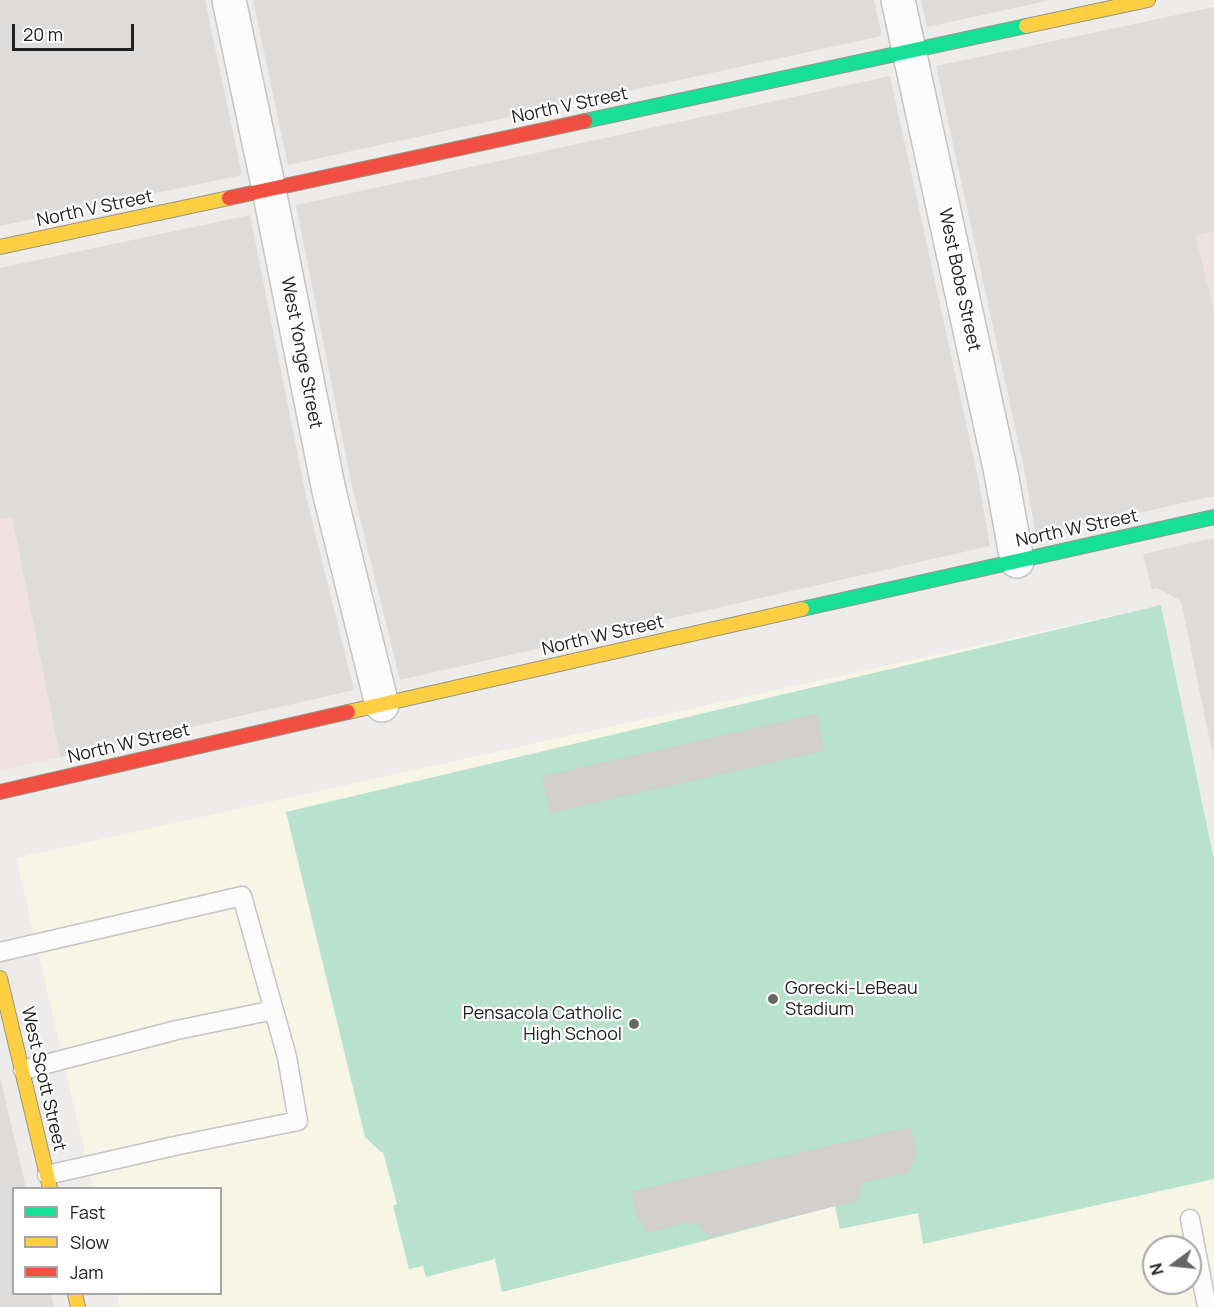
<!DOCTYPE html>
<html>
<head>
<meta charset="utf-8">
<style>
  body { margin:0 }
  #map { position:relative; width:1214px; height:1307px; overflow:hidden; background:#eeecea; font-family:Manrope,sans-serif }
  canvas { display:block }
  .legend { position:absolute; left:12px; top:1187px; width:210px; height:108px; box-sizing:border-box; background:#fff; border:2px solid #a6a6a6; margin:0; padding:8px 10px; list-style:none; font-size:18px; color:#202020 }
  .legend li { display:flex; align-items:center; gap:12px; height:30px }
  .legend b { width:30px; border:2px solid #a6a6a6 }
  .north { position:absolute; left:1142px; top:1235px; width:60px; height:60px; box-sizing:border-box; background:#fff; border:2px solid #a6a6a6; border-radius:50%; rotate:255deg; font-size:16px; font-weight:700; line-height:24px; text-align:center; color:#202020 }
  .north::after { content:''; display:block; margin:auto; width:21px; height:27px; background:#686767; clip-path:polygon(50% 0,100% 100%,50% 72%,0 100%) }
  .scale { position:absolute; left:12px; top:24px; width:122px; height:27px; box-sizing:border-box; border:3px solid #202020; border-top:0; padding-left:8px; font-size:18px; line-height:21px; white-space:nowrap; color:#202020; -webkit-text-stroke:4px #fff; paint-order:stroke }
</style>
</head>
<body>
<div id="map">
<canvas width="1214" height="1307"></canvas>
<ul class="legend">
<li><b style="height:8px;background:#16e098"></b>Fast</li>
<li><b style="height:8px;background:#ffcf43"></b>Slow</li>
<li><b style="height:8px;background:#f24e42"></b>Jam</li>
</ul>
<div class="north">N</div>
<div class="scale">20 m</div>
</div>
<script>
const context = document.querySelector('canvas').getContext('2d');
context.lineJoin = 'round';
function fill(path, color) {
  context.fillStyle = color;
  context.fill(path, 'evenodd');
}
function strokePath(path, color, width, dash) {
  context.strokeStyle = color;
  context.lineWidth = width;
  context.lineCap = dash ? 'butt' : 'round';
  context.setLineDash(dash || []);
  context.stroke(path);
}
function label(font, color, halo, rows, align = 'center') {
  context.font = font + ' Manrope,sans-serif';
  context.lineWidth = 4.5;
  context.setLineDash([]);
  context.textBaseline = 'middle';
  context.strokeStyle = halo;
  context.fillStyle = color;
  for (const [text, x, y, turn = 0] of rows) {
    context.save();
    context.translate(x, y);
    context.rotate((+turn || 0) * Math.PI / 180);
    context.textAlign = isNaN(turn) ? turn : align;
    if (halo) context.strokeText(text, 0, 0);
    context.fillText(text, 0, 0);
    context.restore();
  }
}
const residential = new Path2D(`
  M 0,0 L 205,0 L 242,175 L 0,226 Z
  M 253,0 L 874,0 L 882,36 L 288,165 Z
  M 921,0 L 1051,0 L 927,27 Z
  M 1214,7 L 1214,232 L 1196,236 L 1214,310 L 1214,496 L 1036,536 L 1024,468 L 936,66 Z
  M 890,76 L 978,478 L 990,546 L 400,680 L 352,486 L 296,205 Z
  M 250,215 L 306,496 L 354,690 L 60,757 L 12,517 L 0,519 L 0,268 Z
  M 1214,538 L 1214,761 L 1181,601 L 1157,588 L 1152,590 L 1143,554 Z
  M 0,1077 L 26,1188 L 14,1188 L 14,1294 L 51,1294 L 54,1307 L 0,1307 Z`);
const commercial = new Path2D(`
  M 1214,232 L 1214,310 L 1196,236 Z
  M 12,517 L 60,757 L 0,771 L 0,519 Z`);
const education = new Path2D(`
  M 1161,605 L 1214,860 L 1214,1307 L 120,1307 L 117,1294 L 220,1294 L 220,1188 L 93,1188 L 16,858 ZM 1154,1247 L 1190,1247 L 1190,1283 L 1154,1283 Z`);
const pitch = new Path2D(`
  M 1161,605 L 1214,860 L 1214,1179 L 923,1244 L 918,1213 L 840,1229 L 835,1206 L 677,1248 L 502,1292 L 495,1259 L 426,1277 L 423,1266 L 409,1269 L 393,1206 L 397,1204 L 383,1152 L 381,1152 L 365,1137 L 286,812 Z`);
const building = new Path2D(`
  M 816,715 L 824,750 L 551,812 L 543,777 Z
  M 910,1128 L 916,1154 L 908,1172 L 861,1182 L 857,1200 L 711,1236 L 697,1222 L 690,1224 L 689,1221 L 649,1232 L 637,1216 L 632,1192 Z`);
const lane = new Path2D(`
  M 0,952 L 242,896 L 287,1057 L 298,1121 L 179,1145 L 47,1175
  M 23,1070 L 177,1030 L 274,1010
  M 1190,1219 L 1207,1307`);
const street = new Path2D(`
  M 229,0 L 269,190 L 329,491 L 382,705
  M 898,0 L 1001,473 L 1017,561`);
const fast = new Path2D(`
  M 585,121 L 1026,26
  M 802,609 L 1214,517`);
const slow = new Path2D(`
  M 1026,26 L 1148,0
  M 0,247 L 229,198
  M 348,712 L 802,609
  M 0,978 L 50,1188
  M 75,1294 L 78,1307`);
const jam = new Path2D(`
  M 229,198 L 585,121
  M 0,792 L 348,712`);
const markers = [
  [773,999,6,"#686767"],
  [634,1024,6,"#686767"]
];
const streetNames = [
  ["North V Street",570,106,-12],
  ["North V Street",95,209,-12],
  ["West Bobe Street",959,280,78],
  ["West Yonge Street",301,353,79],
  ["North W Street",1077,529,-12],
  ["North W Street",603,636,-13],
  ["North W Street",129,744,-13],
  ["West Scott Street",43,1079,77]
];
const poiNames = [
  ["Gorecki-LeBeau",785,989],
  ["Stadium",785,1010],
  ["Pensacola Catholic",622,1014,"right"],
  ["High School",622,1035,"right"]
];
fill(residential, '#dddcdb');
fill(commercial, '#efe1e0');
fill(education, '#f6f5e6');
fill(pitch, '#b8e2ce');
fill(building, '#d3d0ce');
strokePath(building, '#d1cecb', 1.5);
strokePath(lane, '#c5c4c4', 21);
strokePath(street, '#c5c4c4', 36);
strokePath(fast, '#979782', 16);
strokePath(slow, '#979782', 16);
strokePath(jam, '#979782', 16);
strokePath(lane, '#fcfcfc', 18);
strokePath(street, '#fcfcfc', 33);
strokePath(fast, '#16e098', 14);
strokePath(slow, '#ffcf43', 14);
strokePath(jam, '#f24e42', 14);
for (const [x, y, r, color] of markers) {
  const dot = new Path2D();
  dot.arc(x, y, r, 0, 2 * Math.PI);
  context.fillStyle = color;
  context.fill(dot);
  strokePath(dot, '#fff', 2);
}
label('18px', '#202020', '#fff', streetNames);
label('18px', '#202020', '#fff', poiNames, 'left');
</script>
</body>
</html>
